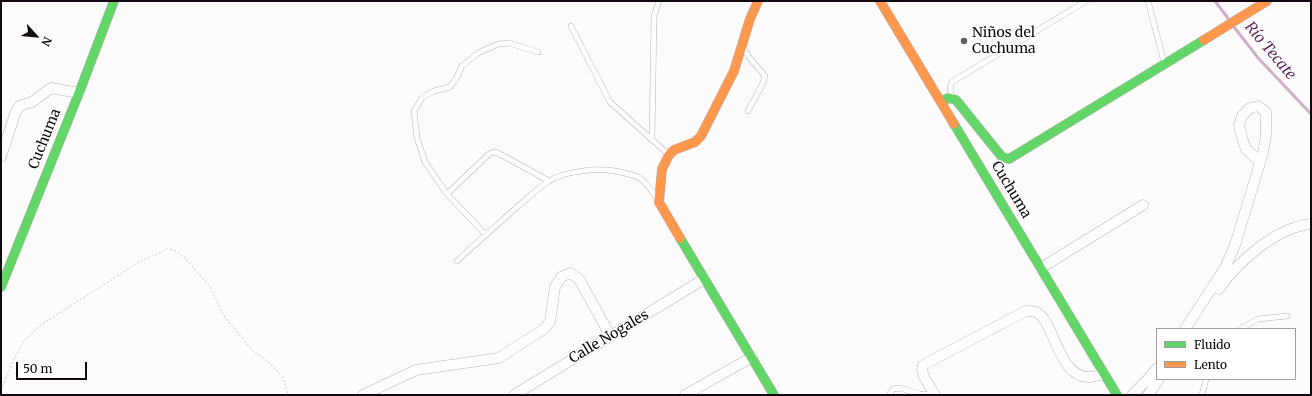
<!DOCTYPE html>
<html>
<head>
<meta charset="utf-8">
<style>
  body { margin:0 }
  #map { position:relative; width:1312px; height:396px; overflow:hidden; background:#fefbfd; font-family:Merriweather,serif }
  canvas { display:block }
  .frame { position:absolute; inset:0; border:2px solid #10090f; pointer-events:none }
  .legend { position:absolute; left:1156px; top:328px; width:140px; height:52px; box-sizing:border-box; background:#fff; border:1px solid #9f9d9f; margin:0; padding:5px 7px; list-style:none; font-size:12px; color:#10090f }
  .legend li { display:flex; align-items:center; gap:8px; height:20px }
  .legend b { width:20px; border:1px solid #9f9d9f }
  .north { position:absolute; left:16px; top:16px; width:40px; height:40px; -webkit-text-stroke:3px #fff; paint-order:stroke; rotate:117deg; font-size:11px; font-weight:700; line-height:16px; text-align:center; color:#10090f }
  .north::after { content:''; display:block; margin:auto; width:14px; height:18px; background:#10090f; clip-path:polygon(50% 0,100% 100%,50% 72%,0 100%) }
  .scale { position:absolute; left:16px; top:362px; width:71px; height:18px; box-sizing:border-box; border:2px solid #10090f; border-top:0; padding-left:5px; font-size:12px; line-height:14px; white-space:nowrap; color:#10090f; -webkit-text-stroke:3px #fff; paint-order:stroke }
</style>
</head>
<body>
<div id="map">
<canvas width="1312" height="396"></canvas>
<div class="frame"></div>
<ul class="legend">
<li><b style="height:5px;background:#63d668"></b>Fluido</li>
<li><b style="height:5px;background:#ff974d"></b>Lento</li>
</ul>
<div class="north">N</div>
<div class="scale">50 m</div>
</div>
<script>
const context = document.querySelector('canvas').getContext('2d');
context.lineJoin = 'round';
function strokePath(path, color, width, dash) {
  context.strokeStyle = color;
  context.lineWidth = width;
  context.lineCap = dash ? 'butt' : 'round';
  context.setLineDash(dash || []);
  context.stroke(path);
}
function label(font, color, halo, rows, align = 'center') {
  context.font = font + ' Merriweather,serif';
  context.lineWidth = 3;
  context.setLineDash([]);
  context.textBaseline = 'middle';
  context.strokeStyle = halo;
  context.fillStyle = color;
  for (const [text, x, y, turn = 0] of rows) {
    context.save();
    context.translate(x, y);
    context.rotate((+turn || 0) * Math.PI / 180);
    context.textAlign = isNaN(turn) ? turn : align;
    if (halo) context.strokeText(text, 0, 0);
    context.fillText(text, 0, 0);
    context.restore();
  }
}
const stream = new Path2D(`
  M 1215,1 L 1230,21
  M 1234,27 L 1259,59 L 1311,114`);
const path = new Path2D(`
  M 1,390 L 13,361 L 24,341 L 39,326 L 139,262 L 168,249 L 176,251 L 185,258 L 210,287 L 224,316 L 252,350 L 271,364 L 283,378 L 288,395`);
const lane = new Path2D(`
  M 1148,1 L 1164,62
  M 571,26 L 610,102 L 668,154
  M 744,48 L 748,56 L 765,76 L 763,83 L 748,111
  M 952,97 L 950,88 L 952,82 L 1086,1
  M 652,140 L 654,16 L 659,1
  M 447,194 L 425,162 L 417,138 L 414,111 L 422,98 L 434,91 L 450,87 L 456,79 L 462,66 L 478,53 L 498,44 L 509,43 L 538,52
  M 486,235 L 447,194 L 489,154 L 494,152 L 498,153 L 549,181
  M 457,261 C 476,243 496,226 516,208 C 527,199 537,188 549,181 C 565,171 597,168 615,171 C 640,176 642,176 656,197
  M 1240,329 L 1258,319 L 1287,316
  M 889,395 L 893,389 L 900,388 L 920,394 L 934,395
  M 1201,395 L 1203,391 L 1206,379`);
const street = new Path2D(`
  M 1,157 L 15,114 L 19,106 L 32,102 L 51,88 L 79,93
  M 1041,268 L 1143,205
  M 1219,289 C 1237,262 1277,227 1311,224
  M 1185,329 L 1225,268 L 1235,245 L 1263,153 L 1266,135 L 1266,112 L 1258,106 L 1250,108 L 1242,116 L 1239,125 L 1243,141 L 1246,149 L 1260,162
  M 363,395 L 416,370 L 499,358 L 544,329 L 550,322 L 555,287 L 561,277 L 570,273 L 579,279 L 611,337
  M 514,395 L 704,279
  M 685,395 L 752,357
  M 935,395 L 924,377 L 922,370 L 923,365 L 1026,311 C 1029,311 1033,311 1036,312 C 1055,321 1058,378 1089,377 C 1094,377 1099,375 1104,374
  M 1132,395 L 1149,378 L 1157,368
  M 1148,395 L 1159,379`);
const fast = new Path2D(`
  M 941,101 L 949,98 L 956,100 L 1002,157 L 1009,159 L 1204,40
  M 954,124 L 1117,395
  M 680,238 L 774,395
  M 1,287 L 79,93 L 114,1`);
const slow = new Path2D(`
  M 880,1 L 954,124
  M 1204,40 L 1267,1
  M 680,238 L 659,202 L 662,169 L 669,155 L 674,150 L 695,142 L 701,136 L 734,71 L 750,19 L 758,1`);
const markers = [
  [964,41,4,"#635e62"]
];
const poiNames = [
  ["Niños del",972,33],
  ["Cuchuma",972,49]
];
const streetNames = [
  ["Cuchuma",45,139,-68],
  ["Cuchuma",1011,190,59],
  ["Calle Nogales",609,337,-31]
];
const waterNames = [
  ["Río Tecate",1270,51,50]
];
strokePath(stream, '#d0b0ca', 3);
strokePath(lane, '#b9b4b8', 6);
strokePath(street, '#b9b4b8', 11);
strokePath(fast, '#b9b4b8', 10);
strokePath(slow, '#b9b4b8', 10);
strokePath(path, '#dedcde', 1.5, [2, 2]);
strokePath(lane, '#fffeff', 5);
strokePath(street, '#fffeff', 10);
strokePath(fast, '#63d668', 9);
strokePath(slow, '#ff974d', 9);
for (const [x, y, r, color] of markers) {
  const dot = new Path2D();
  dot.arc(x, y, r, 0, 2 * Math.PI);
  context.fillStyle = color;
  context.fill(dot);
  strokePath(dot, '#fff', 1.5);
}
label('14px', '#10090f', '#fff', poiNames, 'left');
label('14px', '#10090f', '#fff', streetNames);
label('italic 15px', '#602958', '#fff', waterNames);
</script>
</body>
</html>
